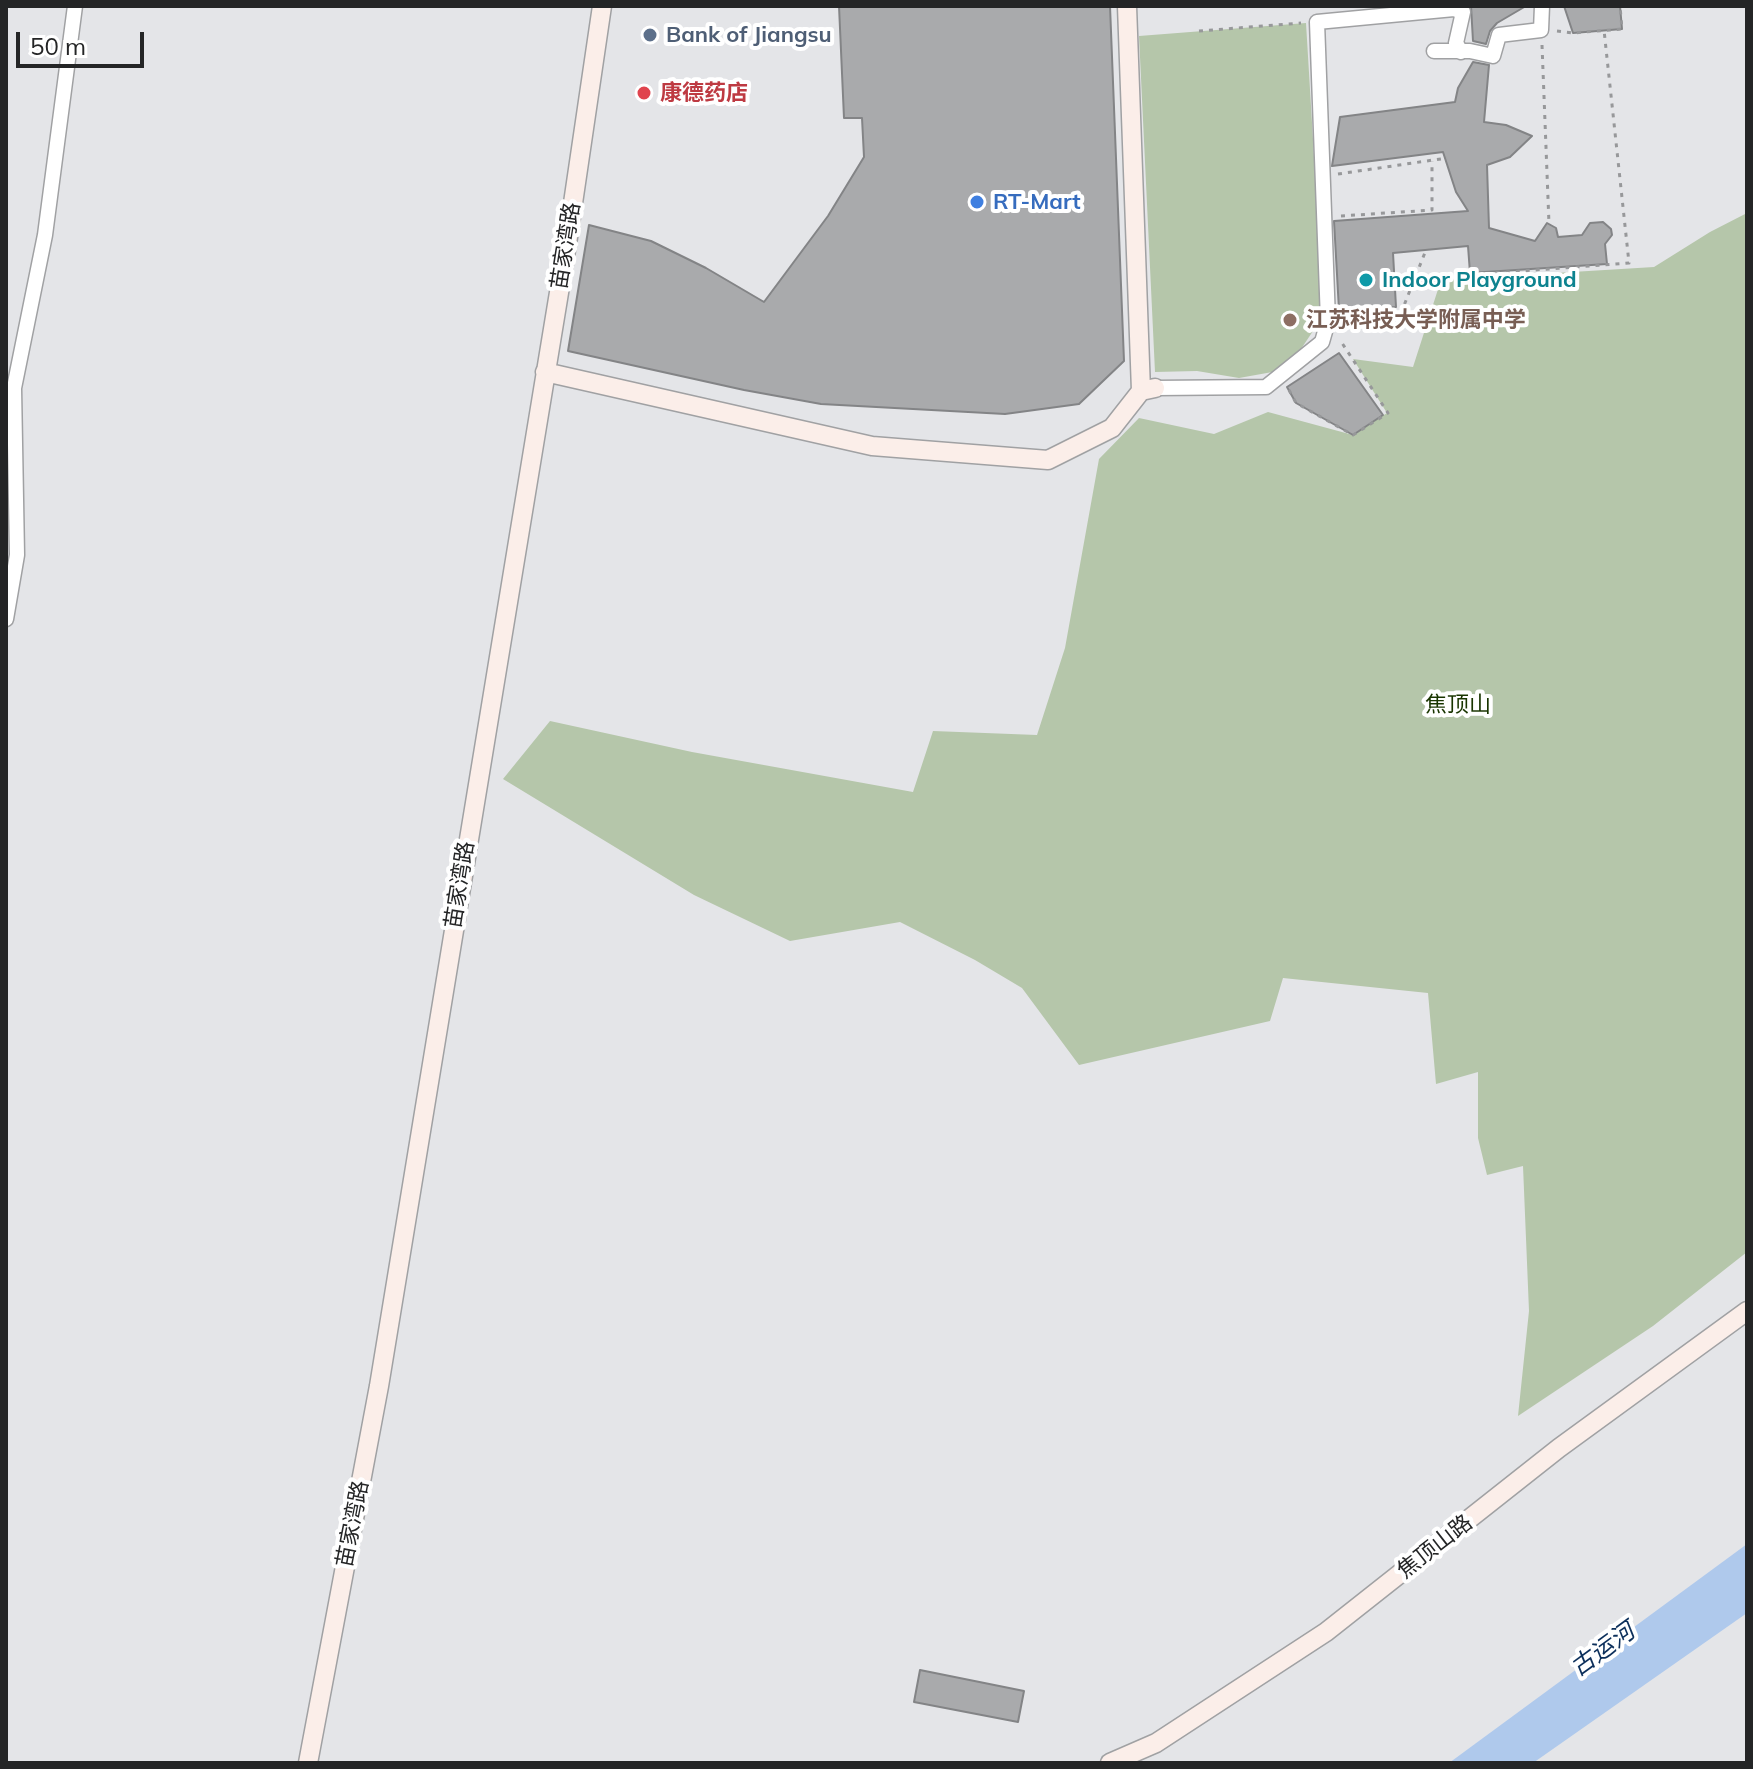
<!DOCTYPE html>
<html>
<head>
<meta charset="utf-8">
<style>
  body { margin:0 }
  #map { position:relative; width:1753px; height:1769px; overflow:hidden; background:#e4e5e8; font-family:Mulish,sans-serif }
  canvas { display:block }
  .frame { position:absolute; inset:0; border:8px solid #242526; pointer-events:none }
  .scale { position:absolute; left:16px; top:32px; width:128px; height:36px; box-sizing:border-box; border:4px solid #242526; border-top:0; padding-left:10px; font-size:24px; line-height:28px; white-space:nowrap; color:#242526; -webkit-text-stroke:6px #fff; paint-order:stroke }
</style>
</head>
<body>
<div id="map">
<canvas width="1753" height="1769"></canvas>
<div class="frame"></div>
<div class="scale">50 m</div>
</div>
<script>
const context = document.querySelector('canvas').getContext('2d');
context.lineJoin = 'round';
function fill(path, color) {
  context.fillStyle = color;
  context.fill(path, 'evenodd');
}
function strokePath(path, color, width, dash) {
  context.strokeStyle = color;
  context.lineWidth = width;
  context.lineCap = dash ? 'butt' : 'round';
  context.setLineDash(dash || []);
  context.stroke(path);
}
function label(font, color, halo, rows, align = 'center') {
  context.font = font + ' Mulish,"Noto Sans SC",sans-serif';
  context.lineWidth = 8;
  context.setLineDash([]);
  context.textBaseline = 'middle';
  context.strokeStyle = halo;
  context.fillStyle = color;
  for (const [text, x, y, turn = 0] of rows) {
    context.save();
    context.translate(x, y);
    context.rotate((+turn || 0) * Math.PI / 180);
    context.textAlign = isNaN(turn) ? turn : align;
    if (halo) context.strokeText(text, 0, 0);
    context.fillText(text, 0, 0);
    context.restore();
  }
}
const green = new Path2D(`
  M 1306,23 L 1322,289 L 1317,325 L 1299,352 L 1278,371 L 1239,378 L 1197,371 L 1155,372 L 1139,36 Z
  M 1747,213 L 1747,1252 L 1653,1326 L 1518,1416 L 1529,1311 L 1523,1166 L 1487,1175 L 1478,1138 L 1478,1072 L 1436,1084 L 1428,993 L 1283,978 L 1270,1021 L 1079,1065 L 1022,988 L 975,960 L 900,922 L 790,941 L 694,895 L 503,779 L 550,721 L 692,752 L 913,792 L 933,731 L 1037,735 L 1065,648 L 1099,459 L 1139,418 L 1214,434 L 1268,412 L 1353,435 L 1387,413 L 1353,359 L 1413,367 L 1441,280 L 1654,267 L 1710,232 Z`);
const water = new Path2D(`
  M 1747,1544 L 1747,1613 L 1533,1763 L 1449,1763 Z`);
const building = new Path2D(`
  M 839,6 L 1110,6 L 1124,361 L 1079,404 L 1005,414 L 821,404 L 744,390 L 568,351 L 589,225 L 651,241 L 706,268 L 764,302 L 828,216 L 864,157 L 862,118 L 844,118 Z
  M 1471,6 L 1526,6 L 1497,23 L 1490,31 L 1486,44 L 1473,41 Z
  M 1564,6 L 1620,6 L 1622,29 L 1573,33 Z
  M 1473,62 L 1489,65 L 1484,122 L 1506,125 L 1532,136 L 1510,157 L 1487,165 L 1489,228 L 1535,241 L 1547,223 L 1556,228 L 1558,237 L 1582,235 L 1590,223 L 1603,222 L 1611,229 L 1612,235 L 1605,244 L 1607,264 L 1470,273 L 1468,246 L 1393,253 L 1396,307 L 1339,310 L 1334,221 L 1468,211 L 1456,192 L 1443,152 L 1332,166 L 1340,117 L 1455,102 L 1458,88 Z
  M 1339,353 L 1383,415 L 1353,435 L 1296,403 L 1287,387 Z
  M 920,1670 L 1024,1691 L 1018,1722 L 914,1702 Z`);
const path = new Path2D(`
  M 1199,31 L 1301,23
  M 1557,31 L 1573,33 L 1622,29 L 1620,6
  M 1542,45 L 1549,224
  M 1338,174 L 1447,158
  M 1341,216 L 1432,210 L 1432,161
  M 1416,275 L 1440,277 L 1629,263 L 1604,30
  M 1341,319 L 1401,313 L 1426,250
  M 1289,390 L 1296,403 L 1353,435 L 1388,413 L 1340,340`);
const street = new Path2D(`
  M 1454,9 L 1463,12 L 1456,43 L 1461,52
  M 1434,51 L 1470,51 L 1493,56 L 1499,35 L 1541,30 L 1542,6
  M 1155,388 L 1266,387 L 1322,342 L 1328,321 L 1317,22 L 1454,9 L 1454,6
  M 6,619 L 17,555 L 14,388 L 45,235 L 75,6`);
const secondary = new Path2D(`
  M 1127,6 L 1141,391 L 1155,388
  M 545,372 L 872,446 L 1048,460 L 1112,428 L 1141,391
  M 308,1763 L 379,1386 L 567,244 L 602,6
  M 1110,1763 L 1156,1743 L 1326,1632 L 1559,1448 L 1747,1311`);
const markers = [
  [650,35,8,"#5c6f8a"],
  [644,93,8,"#e0444e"],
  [977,202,8,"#3f7fe0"],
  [1366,280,8,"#0f9aa8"],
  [1290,320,8,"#8d6e63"]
];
const serviceNames = [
  ["Bank of Jiangsu",666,35]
];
const healthNames = [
  ["康德药店",660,93]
];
const shopNames = [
  ["RT-Mart",993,202]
];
const streetNames = [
  ["苗家湾路",566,246,-81],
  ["苗家湾路",460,885,-81],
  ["苗家湾路",353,1524,-79],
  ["焦顶山路",1435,1547,-38]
];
const cultureNames = [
  ["Indoor Playground",1382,280]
];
const educationNames = [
  ["江苏科技大学附属中学",1306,320]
];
const parkNames = [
  ["焦顶山",1458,705]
];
const waterNames = [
  ["古运河",1603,1650,-36]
];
fill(green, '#b5c6aa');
fill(water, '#afc9ec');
fill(building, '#a9aaac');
strokePath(building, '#838486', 2);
strokePath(street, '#a0a1a3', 17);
strokePath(secondary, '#a0a1a3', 21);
strokePath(path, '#97989a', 3, [4, 6]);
strokePath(street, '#fff', 14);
strokePath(secondary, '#fbeee9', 18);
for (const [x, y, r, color] of markers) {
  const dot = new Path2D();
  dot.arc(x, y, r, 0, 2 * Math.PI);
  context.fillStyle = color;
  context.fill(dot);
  strokePath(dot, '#fff', 3);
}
label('bold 22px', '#4e5e75', '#fff', serviceNames, 'left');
label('bold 22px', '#be3a42', '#fff', healthNames, 'left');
label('bold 22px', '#366cbe', '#fff', shopNames, 'left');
label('22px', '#242526', '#fff', streetNames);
label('bold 22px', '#0d838f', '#fff', cultureNames, 'left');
label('bold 22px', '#785e54', '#fff', educationNames, 'left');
label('22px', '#193500', '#fff', parkNames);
label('italic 24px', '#0c2f5b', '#fff', waterNames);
</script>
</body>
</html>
